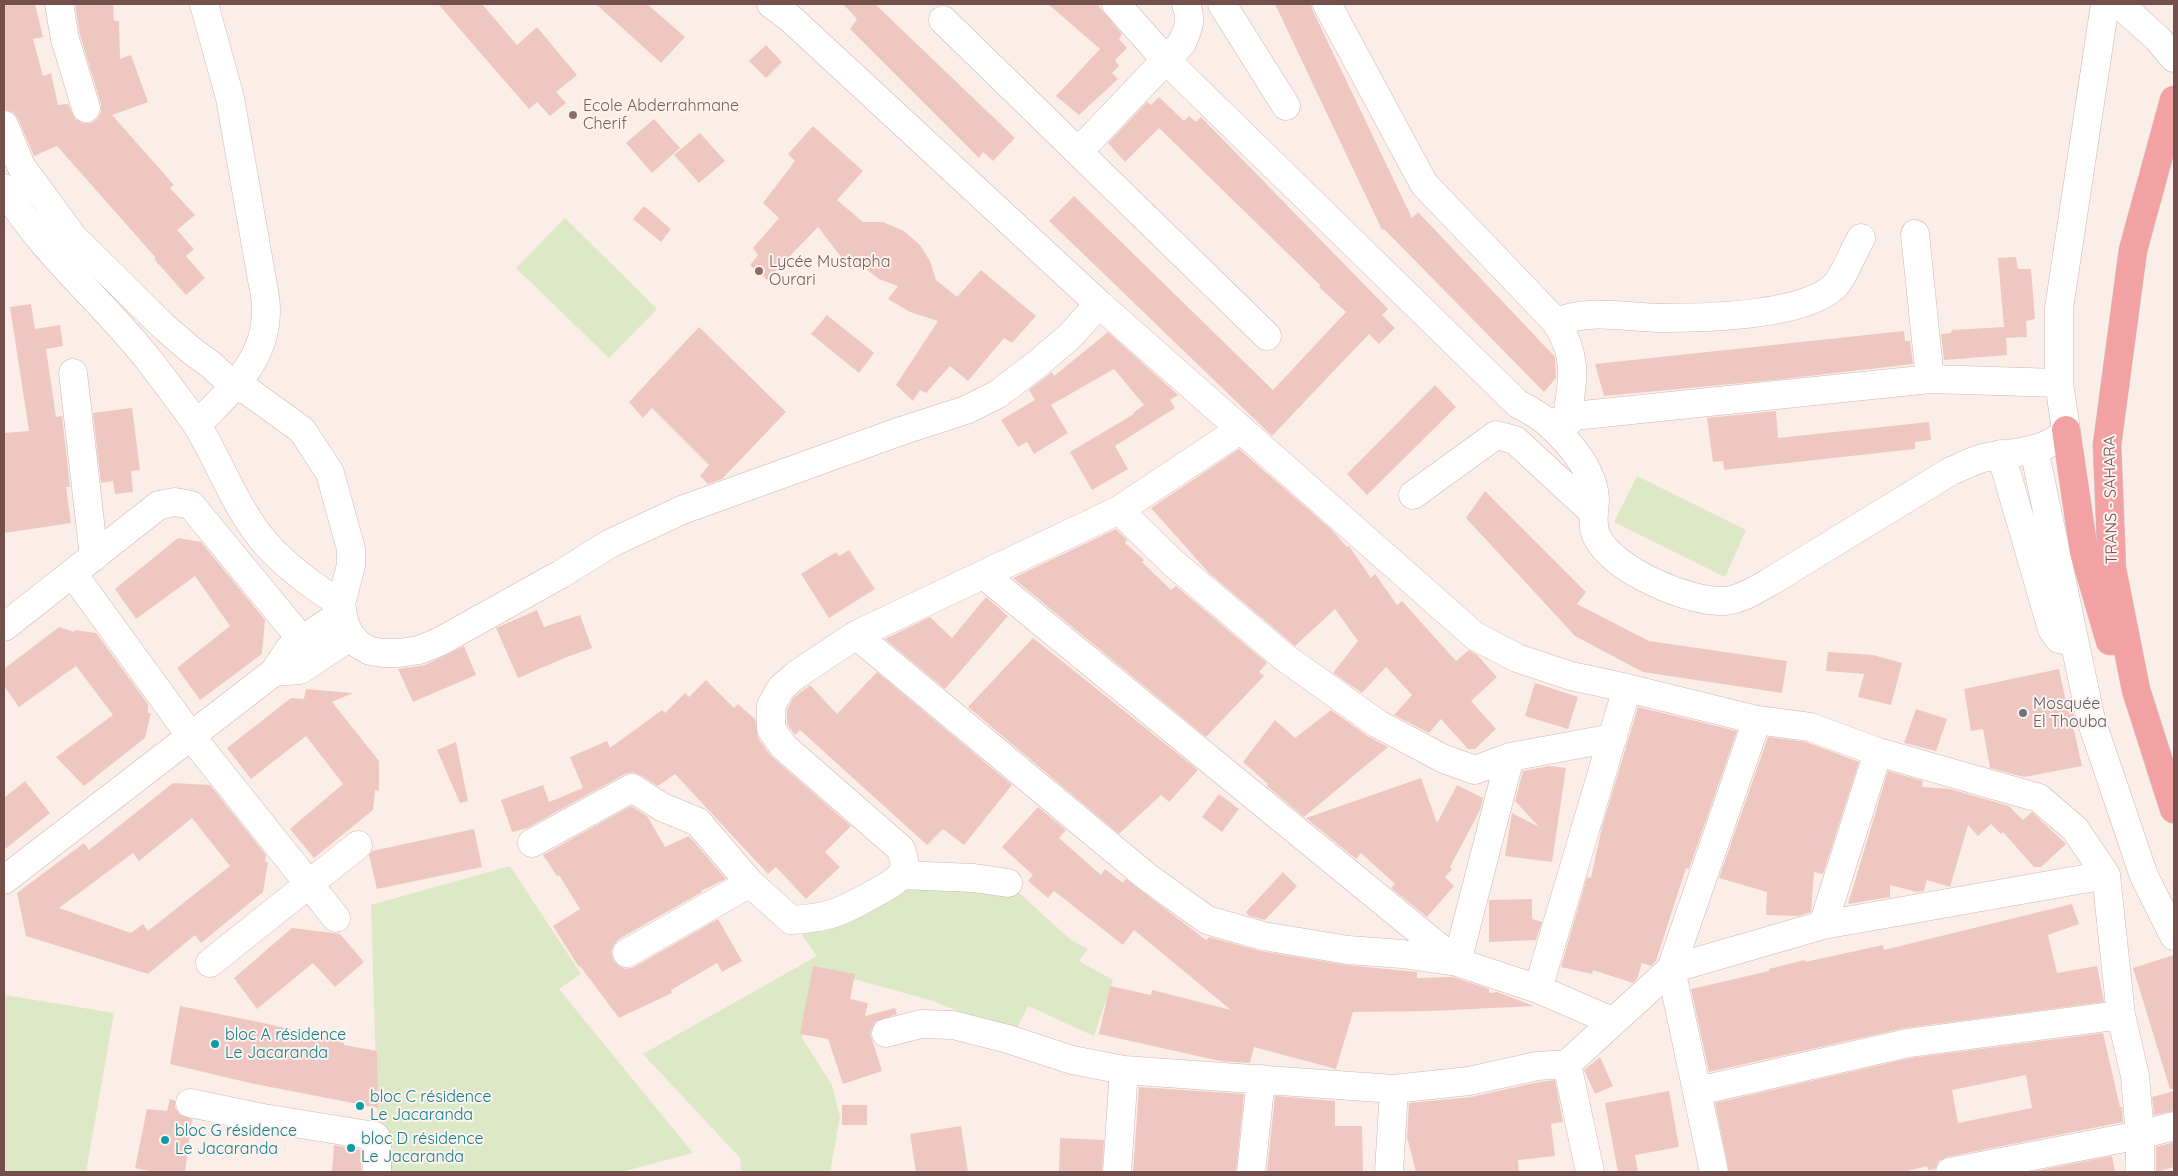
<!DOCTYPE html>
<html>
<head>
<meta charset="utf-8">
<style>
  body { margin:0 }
  #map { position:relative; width:2178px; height:1176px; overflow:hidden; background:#fbeee8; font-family:Quicksand,sans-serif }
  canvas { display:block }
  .frame { position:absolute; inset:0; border:5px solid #74504d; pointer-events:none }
</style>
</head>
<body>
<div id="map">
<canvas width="2178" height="1176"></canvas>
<div class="frame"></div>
</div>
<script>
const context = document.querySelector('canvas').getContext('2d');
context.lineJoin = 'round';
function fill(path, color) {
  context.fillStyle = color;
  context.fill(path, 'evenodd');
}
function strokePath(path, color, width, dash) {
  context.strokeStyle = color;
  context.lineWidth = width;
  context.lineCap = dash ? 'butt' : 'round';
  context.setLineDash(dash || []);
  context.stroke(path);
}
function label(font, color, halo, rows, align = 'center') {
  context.font = font + ' Quicksand,sans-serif';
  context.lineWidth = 4;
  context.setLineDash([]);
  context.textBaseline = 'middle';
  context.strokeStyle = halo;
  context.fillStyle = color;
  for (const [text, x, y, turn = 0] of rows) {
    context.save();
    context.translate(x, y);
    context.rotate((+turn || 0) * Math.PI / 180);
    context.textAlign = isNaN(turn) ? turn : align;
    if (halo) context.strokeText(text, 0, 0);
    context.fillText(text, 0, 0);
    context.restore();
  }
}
const green = new Path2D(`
  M 565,218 L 657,309 L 609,358 L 516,268 Z
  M 1637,476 L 1746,530 L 1725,577 L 1614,522 Z
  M 510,866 L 581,974 L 559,989 L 693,1153 L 621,1172 L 379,1172 L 371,905 Z
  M 1008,883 L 1071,940 L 1088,949 L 1079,961 L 1113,980 L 1094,1036 L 1028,1006 L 1014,1034 L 933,1001 L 818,969 L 802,1038 L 832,1085 L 840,1117 L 830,1172 L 741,1172 L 740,1158 L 643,1054 L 817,956 L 802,935 L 885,888 Z
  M 4,995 L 114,1013 L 86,1172 L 4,1172 Z`);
const building = new Path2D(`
  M 13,4 L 35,4 L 43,37 L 33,39 L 43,76 L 51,73 L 58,105 L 68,104 L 75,119 L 83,123 L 91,123 L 97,119 L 101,112 L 101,104 L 80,35 L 75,4 L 113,4 L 114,21 L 119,21 L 120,59 L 131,55 L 148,102 L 112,115 L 174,185 L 170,188 L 195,215 L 177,230 L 194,249 L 186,256 L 205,278 L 186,295 L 154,259 L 156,258 L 57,146 L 34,156 L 18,119 L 13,112 L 4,110 L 4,6 Z
  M 438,4 L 482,4 L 517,45 L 537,27 L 577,75 L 556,92 L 566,103 L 550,116 L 537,102 L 529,109 Z
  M 596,4 L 647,4 L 685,37 L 661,63 Z
  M 843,4 L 875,4 L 1015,138 L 993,161 L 983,152 L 979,158 L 850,29 L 857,19 Z
  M 1048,4 L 1097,4 L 1122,34 L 1119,39 L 1127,48 L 1115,60 L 1119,66 L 1112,73 L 1118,79 L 1079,115 L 1056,96 L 1100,49 Z
  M 1275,4 L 1311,4 L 1313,11 L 1412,218 L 1418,212 L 1555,357 L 1556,378 L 1544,392 L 1384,229 L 1382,230 Z
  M 766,45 L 782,62 L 766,78 L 749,61 Z
  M 1159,97 L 1184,121 L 1189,116 L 1196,122 L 1201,117 L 1388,309 L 1382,315 L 1395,328 L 1379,344 L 1369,334 L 1272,436 L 1049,221 L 1074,196 L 1273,390 L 1346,312 L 1319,287 L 1320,285 L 1159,128 L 1125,162 L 1108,143 L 1147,102 L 1151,105 Z
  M 654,119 L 680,148 L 652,173 L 626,143 Z
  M 813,126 L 863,171 L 837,200 L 863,222 L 883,222 L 904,231 L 920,245 L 930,261 L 936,280 L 957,297 L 981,270 L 1036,316 L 1012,343 L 1004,338 L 968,381 L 950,366 L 926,393 L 920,390 L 913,401 L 896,385 L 938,321 L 910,312 L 888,299 L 898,286 L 879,279 L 858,263 L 851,270 L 818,227 L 767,280 L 750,265 L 758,255 L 753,248 L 779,218 L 763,203 L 795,161 L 788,154 Z
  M 700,133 L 725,161 L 699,183 L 674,155 Z
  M 644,206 L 671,229 L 661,242 L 633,219 Z
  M 2016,257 L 2018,269 L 2031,269 L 2035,319 L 2026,321 L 2027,337 L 2006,338 L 2007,355 L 1944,360 L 1941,334 L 1951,333 L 1952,330 L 2004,327 L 1998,258 Z
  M 31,304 L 35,329 L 60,325 L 63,346 L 46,349 L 56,417 L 62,416 L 70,487 L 66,487 L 71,523 L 4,533 L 4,433 L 29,431 L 10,307 Z
  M 827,315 L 874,353 L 859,373 L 811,334 Z
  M 699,327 L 786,412 L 722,479 L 708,484 L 700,476 L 709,465 L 652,408 L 643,418 L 629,402 Z
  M 1904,331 L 1905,341 L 1910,341 L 1913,364 L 1774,380 L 1604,396 L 1595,364 Z
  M 1108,332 L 1178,395 L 1170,400 L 1175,408 L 1115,446 L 1128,469 L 1092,490 L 1070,452 L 1134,414 L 1133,413 L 1144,405 L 1114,369 L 1051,405 L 1068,433 L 1034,454 L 1027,442 L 1018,447 L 1001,420 L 1035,400 L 1029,390 L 1052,372 L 1054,376 Z
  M 1435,385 L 1456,407 L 1367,495 L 1347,474 Z
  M 132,408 L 140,470 L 131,471 L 133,492 L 115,494 L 113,481 L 101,483 L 93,413 Z
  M 1776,411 L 1778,438 L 1929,422 L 1931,440 L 1915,442 L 1915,449 L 1724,470 L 1723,461 L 1713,462 L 1707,418 Z
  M 1239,449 L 1332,530 L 1347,547 L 1349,546 L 1371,578 L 1375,574 L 1397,605 L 1402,601 L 1456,661 L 1469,650 L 1477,655 L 1497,677 L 1471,701 L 1496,729 L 1475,749 L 1468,749 L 1441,719 L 1429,733 L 1394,715 L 1412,695 L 1386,667 L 1362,693 L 1333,673 L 1358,641 L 1335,609 L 1295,646 L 1209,573 L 1151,508 Z
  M 1485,491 L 1586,592 L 1577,604 L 1649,641 L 1787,661 L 1782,693 L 1643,672 L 1575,636 L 1466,518 Z
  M 1116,529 L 1127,540 L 1125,543 L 1144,560 L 1142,562 L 1171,590 L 1176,586 L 1267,663 L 1259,672 L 1264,676 L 1206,737 L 1013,578 Z
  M 178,538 L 201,542 L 265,620 L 262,654 L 200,700 L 177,668 L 230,626 L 195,576 L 136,619 L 115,589 Z
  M 849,550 L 875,589 L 829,618 L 801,574 L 836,552 L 839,556 Z
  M 986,597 L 1008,616 L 945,689 L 885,639 L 930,617 L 952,638 Z
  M 537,610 L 544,627 L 580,615 L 592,648 L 567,657 L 518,678 L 496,628 Z
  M 59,627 L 74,632 L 75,630 L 96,633 L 148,704 L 148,713 L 151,713 L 145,738 L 84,786 L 56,757 L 113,715 L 76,666 L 19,707 L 4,686 L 4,669 Z
  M 1033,638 L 1198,770 L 1169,802 L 1161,795 L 1119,834 L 968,707 Z
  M 464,646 L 476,675 L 413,702 L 398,669 L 425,665 Z
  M 1828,652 L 1873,655 L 1902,663 L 1891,705 L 1858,697 L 1864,674 L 1826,671 Z
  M 2059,669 L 2066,702 L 2071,701 L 2076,726 L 2073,726 L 2082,766 L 2024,777 L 1990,768 L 1983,729 L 1971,731 L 1964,689 Z
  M 877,672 L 1012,785 L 964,845 L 943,829 L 927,845 L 800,730 L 795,735 L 787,724 L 787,710 L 793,698 L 810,685 L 837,714 Z
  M 706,680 L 734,708 L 738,704 L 755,719 L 758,738 L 771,756 L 851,826 L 825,852 L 840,867 L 806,899 L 776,867 L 768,874 L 675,774 L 658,786 L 640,775 L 633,772 L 625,774 L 527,828 L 512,832 L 501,800 L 543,785 L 549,802 L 583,788 L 570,757 L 607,741 L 610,748 L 662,710 L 665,713 L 685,693 L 689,697 Z
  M 1535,683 L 1578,697 L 1568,729 L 1525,716 Z
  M 306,689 L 353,693 L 332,702 L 379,761 L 379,791 L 375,790 L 373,810 L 314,858 L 290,829 L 343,784 L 306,736 L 251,779 L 227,748 L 291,698 L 304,699 Z
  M 1638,707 L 1737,731 L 1689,869 L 1686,868 L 1656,961 L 1651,966 L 1642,963 L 1637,979 L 1633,983 L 1593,970 L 1592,974 L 1561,967 L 1587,877 L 1591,878 L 1602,827 Z
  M 1916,709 L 1947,719 L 1936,751 L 1904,743 Z
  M 1331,710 L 1369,737 L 1388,747 L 1304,817 L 1267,786 L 1268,784 L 1243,762 L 1275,720 L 1295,738 Z
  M 1768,737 L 1806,742 L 1859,762 L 1823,874 L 1814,872 L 1811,912 L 1799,916 L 1766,915 L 1767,892 L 1719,878 Z
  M 456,742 L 468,801 L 460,803 L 437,750 Z
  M 1549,766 L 1566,768 L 1552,862 L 1505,856 L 1512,813 L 1539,827 L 1515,801 L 1523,771 Z
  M 1888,771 L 1923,781 L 1922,787 L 1950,789 L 2009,806 L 2023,820 L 2032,812 L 2066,844 L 2041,867 L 2034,867 L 2003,832 L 2001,834 L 1991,824 L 1978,836 L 1968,825 L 1950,887 L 1927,880 L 1924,891 L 1917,892 L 1890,885 L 1890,897 L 1848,904 Z
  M 1421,778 L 1437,823 L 1457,785 L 1483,798 L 1480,810 L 1450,867 L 1452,869 L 1445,877 L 1454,886 L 1427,917 L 1391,888 L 1395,884 L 1361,853 L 1356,859 L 1306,818 Z
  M 25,781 L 50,813 L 4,850 L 4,798 Z
  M 173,783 L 210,785 L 266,855 L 265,862 L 268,862 L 263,892 L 201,943 L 195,935 L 148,974 L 26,936 L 17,893 L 84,843 L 89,850 ZM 192,818 L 230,866 L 148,931 L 143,924 L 131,933 L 59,908 L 133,853 L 139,861 Z
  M 1219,794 L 1239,809 L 1222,832 L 1202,817 Z
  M 631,806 L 647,816 L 665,847 L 689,836 L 726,879 L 701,891 L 702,892 L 619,939 L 614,945 L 611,952 L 614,961 L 619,966 L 626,969 L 634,967 L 718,919 L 742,961 L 722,972 L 717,963 L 671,990 L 672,993 L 619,1018 L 580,966 L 579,967 L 553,926 L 580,909 L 559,875 L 557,876 L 543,855 Z
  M 1038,807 L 1066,830 L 1059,838 L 1101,875 L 1105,869 L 1123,883 L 1126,879 L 1206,940 L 1209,937 L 1260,951 L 1346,965 L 1417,972 L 1417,978 L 1453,977 L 1489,989 L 1489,993 L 1497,992 L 1534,1006 L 1431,1011 L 1353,1012 L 1336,1069 L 1254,1047 L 1250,1063 L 1220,1061 L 1099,1034 L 1110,986 L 1151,995 L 1152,990 L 1231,1010 L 1134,930 L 1123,945 L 1054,891 L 1048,898 L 1028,881 L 1033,875 L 1002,847 Z
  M 474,829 L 482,867 L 377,889 L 369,855 L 372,851 Z
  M 1283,872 L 1297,886 L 1265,920 L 1249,916 L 1246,912 Z
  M 1532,899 L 1532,919 L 1542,922 L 1536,940 L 1489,942 L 1489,900 Z
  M 2072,904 L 2079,924 L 2048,935 L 2057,973 L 2097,966 L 2104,1002 L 1905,1028 L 1709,1072 L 1691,989 L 1769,971 L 1769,969 L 1805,960 L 1805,962 L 1883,945 L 1884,950 Z
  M 292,928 L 340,934 L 364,962 L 335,987 L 313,963 L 257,1009 L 234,978 Z
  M 2174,955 L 2174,1089 L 2170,1089 L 2133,968 Z
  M 813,966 L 855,974 L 850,999 L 868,1003 L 865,1016 L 895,1008 L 897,1014 L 875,1022 L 870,1033 L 882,1071 L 843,1084 L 828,1039 L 800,1034 Z
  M 180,1006 L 268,1024 L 344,1043 L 344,1045 L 377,1051 L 378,1108 L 250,1083 L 170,1064 Z
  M 2103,1033 L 2120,1107 L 2122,1107 L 2123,1122 L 1947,1157 L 1939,1161 L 1935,1169 L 1928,1170 L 1927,1166 L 1904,1172 L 1729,1172 L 1715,1103 L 1911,1058 ZM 2026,1075 L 2032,1108 L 1958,1123 L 1952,1090 Z
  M 1600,1057 L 1613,1086 L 1595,1094 L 1584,1070 Z
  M 1555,1080 L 1563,1122 L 1551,1124 L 1555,1156 L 1518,1160 L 1519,1172 L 1416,1172 L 1407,1137 L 1409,1103 L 1471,1097 L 1539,1082 Z
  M 1139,1087 L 1244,1094 L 1236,1172 L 1133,1172 Z
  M 1669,1091 L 1679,1147 L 1635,1155 L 1638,1172 L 1618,1172 L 1605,1103 Z
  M 2174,1091 L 2174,1111 L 2154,1115 L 2152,1097 Z
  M 1275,1096 L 1335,1101 L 1335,1126 L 1362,1126 L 1363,1172 L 1267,1172 Z
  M 170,1099 L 175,1101 L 175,1107 L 179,1114 L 192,1119 L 185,1172 L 154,1172 L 135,1168 L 147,1109 L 167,1111 Z
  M 842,1105 L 867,1105 L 867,1125 L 842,1125 Z
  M 961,1126 L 968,1172 L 916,1172 L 910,1134 Z
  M 1060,1138 L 1104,1140 L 1102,1172 L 1059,1172 Z
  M 2174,1142 L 2174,1167 L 2156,1172 L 2156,1147 Z
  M 334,1145 L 361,1150 L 361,1172 L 332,1172 Z
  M 2112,1156 L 2115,1172 L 2030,1172 Z`);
const minor = new Path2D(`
  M 59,4 L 65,39 L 86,108
  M 771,4 L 790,18 L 1099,304 L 1475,636 L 1517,658 L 1571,676 L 1627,688
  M 1116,4 L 1165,59 L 1518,404 C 1527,409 1539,415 1547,422 C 1568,441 1593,468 1595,498 C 1595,510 1590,526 1598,539 C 1616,571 1687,602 1724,601 C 1741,600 1759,588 1773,580 L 1951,471 C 1961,467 1972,461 1983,458 C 2010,452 2049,453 2066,430 L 2059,383 L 2059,308 L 2105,4
  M 1222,4 L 1286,106
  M 1327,4 L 1424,184 L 1556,322 C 1580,360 1572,382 1566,424
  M 2119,4 L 2157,38 L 2174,58
  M 943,20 L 1267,336
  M 4,125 L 21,166 L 73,237 L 162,325 L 192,351 L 210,364 L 234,386 L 248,391 L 302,430 L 330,473 L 351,549 L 351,565 L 341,604 L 345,625 L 351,636 L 358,644 L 370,651 L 383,653 L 399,653 L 419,650 L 439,642 L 561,574 L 611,543 L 682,510 L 901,431 L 966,410 L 998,394 L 1036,365 L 1069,337 L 1099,304
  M 1079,151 L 1182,43 C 1189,27 1192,21 1186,4
  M 4,188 C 44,255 105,303 152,364 C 167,384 183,404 197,425 C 221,464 236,510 267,545 C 289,569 314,587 341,604
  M 1915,234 L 1930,379
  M 1556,322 C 1590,308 1628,318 1664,318 C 1704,318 1814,316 1838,282 C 1847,269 1853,252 1861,238
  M 73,373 L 94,557
  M 1547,421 L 1566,424 L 1574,416 L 1930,379 L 2059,383
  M 197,425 C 230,390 266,362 266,310 C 266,300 264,289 262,280 L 230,98 L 204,4
  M 2034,449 L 2091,720 L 2144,876 L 2174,936
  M 2001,454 L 2052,629 L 2059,639 L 2075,643
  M 1413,495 L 1496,435 L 1515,440 L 1592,511
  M 1119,510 L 1172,562 L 1284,657 L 1378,724 L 1444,759 L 1475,770 L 1510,757 L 1613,738
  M 73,574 L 190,735 L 336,918
  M 984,575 L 1457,962 L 1510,757
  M 4,627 L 159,505 L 175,502 L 191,505 L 302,640
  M 856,635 L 1146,876 L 1207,920 L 1263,936 L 1348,950 L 1402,954 L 1457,962 L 1538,989
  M 274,672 L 300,670 L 351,636
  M 532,843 L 632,788 L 662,807 L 698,822 L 750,883 L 791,920 C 829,918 842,912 875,893 C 883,889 895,883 901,875 C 907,867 904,858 901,849 L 784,747 L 771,729 L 771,706 L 781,688 L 796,675 L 856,635 L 1119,510 L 1241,429
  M 901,875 L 974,878 L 1008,883
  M 4,880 L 274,672 L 290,648 L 342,613
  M 1823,925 L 1878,752
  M 627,953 L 750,883
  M 210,963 L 358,845
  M 1612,1021 L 1538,989 L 1627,688 L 1757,720 L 1810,727 L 1878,752 L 2039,798 L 2075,829 L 2106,875
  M 886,1033 L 921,1024 L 953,1025 L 1008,1039 L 1072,1060 L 1124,1070 L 1394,1089 L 1469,1081 L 1537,1066 L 1567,1064 L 1671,969 L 1823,925 L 2106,875 L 2121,1015 L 2135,1076 L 2140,1135 L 2140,1172
  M 1567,1064 L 1590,1172
  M 1698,1091 L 1908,1043 L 2121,1015
  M 190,1103 L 263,1118 L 375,1136 L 377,1139 L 377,1172
  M 1117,1172 L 1124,1070
  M 1251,1172 L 1261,1079
  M 1389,1172 L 1394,1089
  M 1714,1172 L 1671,969 L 1757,720
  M 1950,1172 L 2140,1135 L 2174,1126`);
const highway = new Path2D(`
  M 2174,100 L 2133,250 L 2107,445 L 2112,569 L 2136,690 L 2174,809
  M 2066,430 L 2084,552 L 2110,641`);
const markers = [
  [573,115,5,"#8d6e63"],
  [759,271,5,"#8d6e63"],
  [2023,713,5,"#6b7280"],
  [215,1044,5,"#0f9aa8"],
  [360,1106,5,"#0f9aa8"],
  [165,1140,5,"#0f9aa8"],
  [351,1148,5,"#0f9aa8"]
];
const educationNames = [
  ["Ecole Abderrahmane",583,106],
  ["Cherif",583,124],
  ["Lycée Mustapha",769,262],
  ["Ourari",769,280]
];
const streetNames = [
  ["TRANS - SAHARA",2111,500,-91]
];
const worshipNames = [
  ["Mosquée",2033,704],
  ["El Thouba",2033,722]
];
const cultureNames = [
  ["bloc A résidence",225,1035],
  ["Le Jacaranda",225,1053],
  ["bloc C résidence",370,1097],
  ["Le Jacaranda",370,1115],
  ["bloc G résidence",175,1131],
  ["Le Jacaranda",175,1149],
  ["bloc D résidence",361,1139],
  ["Le Jacaranda",361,1157]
];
fill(green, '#dde9c6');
fill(building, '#efc7c1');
strokePath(minor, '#cfb6b1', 29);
strokePath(highway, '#d5caca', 29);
strokePath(minor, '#fff', 28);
strokePath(highway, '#f2a2a3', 28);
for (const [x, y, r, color] of markers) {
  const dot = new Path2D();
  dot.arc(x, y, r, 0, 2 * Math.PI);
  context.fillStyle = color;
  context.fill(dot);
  strokePath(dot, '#fef3ee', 2);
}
label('16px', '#785e54', '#fef3ee', educationNames, 'left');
label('16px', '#74504d', '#fef3ee', streetNames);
label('16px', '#5b616d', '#fef3ee', worshipNames, 'left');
label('16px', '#0d838f', '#fef3ee', cultureNames, 'left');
</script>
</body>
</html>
